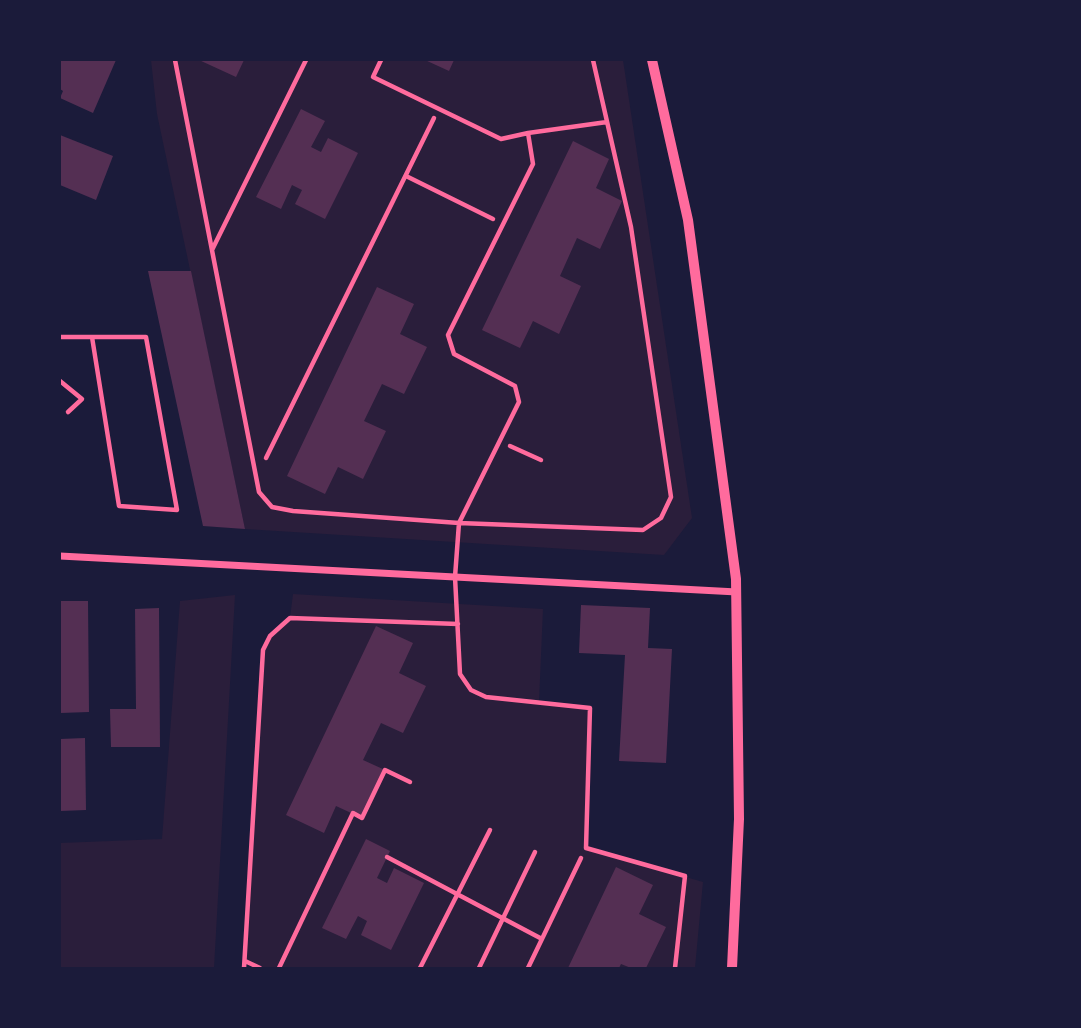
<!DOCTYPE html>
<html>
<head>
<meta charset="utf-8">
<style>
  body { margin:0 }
  #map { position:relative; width:1081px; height:1028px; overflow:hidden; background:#1b1b3a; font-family:Karla,sans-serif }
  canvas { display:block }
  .frame { position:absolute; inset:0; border:61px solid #1b1b3a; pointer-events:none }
</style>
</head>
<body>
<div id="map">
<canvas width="1081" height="1028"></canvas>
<div class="frame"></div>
</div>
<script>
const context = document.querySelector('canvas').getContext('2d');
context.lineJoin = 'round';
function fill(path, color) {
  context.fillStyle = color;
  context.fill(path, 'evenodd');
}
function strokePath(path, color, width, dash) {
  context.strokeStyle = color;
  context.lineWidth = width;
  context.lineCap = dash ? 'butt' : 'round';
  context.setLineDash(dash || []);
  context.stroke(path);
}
const green = new Path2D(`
  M 151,60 L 623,60 L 692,518 L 664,555 L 245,529 L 157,114 Z
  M 293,594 L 543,609 L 539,702 L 590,708 L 586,848 L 703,882 L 695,968 L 260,968 L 245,961 L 263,650 L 270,636 L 290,618 Z
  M 235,595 L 214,968 L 60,968 L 60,843 L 162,839 L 180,601 Z`);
const building = new Path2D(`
  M 60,60 L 116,60 L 93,113 L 60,98 L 63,91 L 60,89 Z
  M 199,60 L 244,60 L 236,77 Z
  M 425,60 L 454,60 L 449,71 Z
  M 301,109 L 325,121 L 311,147 L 321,152 L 328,138 L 358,153 L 325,219 L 295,204 L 302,190 L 292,185 L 281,209 L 256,197 Z
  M 60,135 L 113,156 L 96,200 L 60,185 Z
  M 573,141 L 609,159 L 596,188 L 622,201 L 600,249 L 577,238 L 560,276 L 581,286 L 559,334 L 533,321 L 520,348 L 482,330 Z
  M 148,271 L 191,271 L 245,529 L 203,526 Z
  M 377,287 L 414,304 L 400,334 L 427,347 L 404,394 L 382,384 L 364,421 L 386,431 L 363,479 L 338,467 L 325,494 L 287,476 Z
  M 60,601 L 88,601 L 89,712 L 60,713 Z
  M 581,605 L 650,608 L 648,648 L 672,649 L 666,763 L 619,761 L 625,655 L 579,653 Z
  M 159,608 L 160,747 L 111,747 L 110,709 L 136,709 L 135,609 Z
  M 376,626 L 413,643 L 399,673 L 426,686 L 403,733 L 381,723 L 363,760 L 385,770 L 362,818 L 336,806 L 324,833 L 286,815 Z
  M 85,738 L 86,810 L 60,811 L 60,739 Z
  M 366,839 L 390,851 L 377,878 L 387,883 L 394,868 L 424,883 L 391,950 L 361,935 L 367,921 L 358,916 L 346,939 L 322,928 Z
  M 616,867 L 653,885 L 639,914 L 666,927 L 646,968 L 631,968 L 621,964 L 619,968 L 568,968 Z`);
const path = new Path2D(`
  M 406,176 L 493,219
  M 60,381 L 82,399 L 68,412
  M 510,446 L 541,460
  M 266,458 L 434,118
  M 387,857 L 542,939
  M 279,968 L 353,813 L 362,818 L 385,770 L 410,782
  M 420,968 L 490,830
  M 479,968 L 535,852
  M 528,968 L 581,858`);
const service = new Path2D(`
  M 175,60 L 259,492 L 272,507 L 293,511 L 459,523 L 643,530 L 661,518 L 671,497 L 631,227 L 593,60
  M 381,60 L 373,77 L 501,139 L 528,133
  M 607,122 L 528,133 L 533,164 L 448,335 L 454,354 L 515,386 L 519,402 L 459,523 L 455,577 L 460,674 L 471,690 L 486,697 L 590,708 L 586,848 L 685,876 L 675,968
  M 212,250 L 306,60
  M 60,337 L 146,337 L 177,510 L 119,506 L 92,337
  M 245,961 L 260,968
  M 244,968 L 263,650 L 270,636 L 290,618 L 458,624`);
const minor = new Path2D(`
  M 60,556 L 737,592`);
const tertiary = new Path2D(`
  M 652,60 L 688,220 L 736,579 L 739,819 L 732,968`);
fill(green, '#2a1e3b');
fill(building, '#542f53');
strokePath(path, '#ff6b9d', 4.5);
strokePath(service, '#ff6b9d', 4.5);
strokePath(minor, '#ff6b9d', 7);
strokePath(tertiary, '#ff6b9d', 10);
</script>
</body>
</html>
